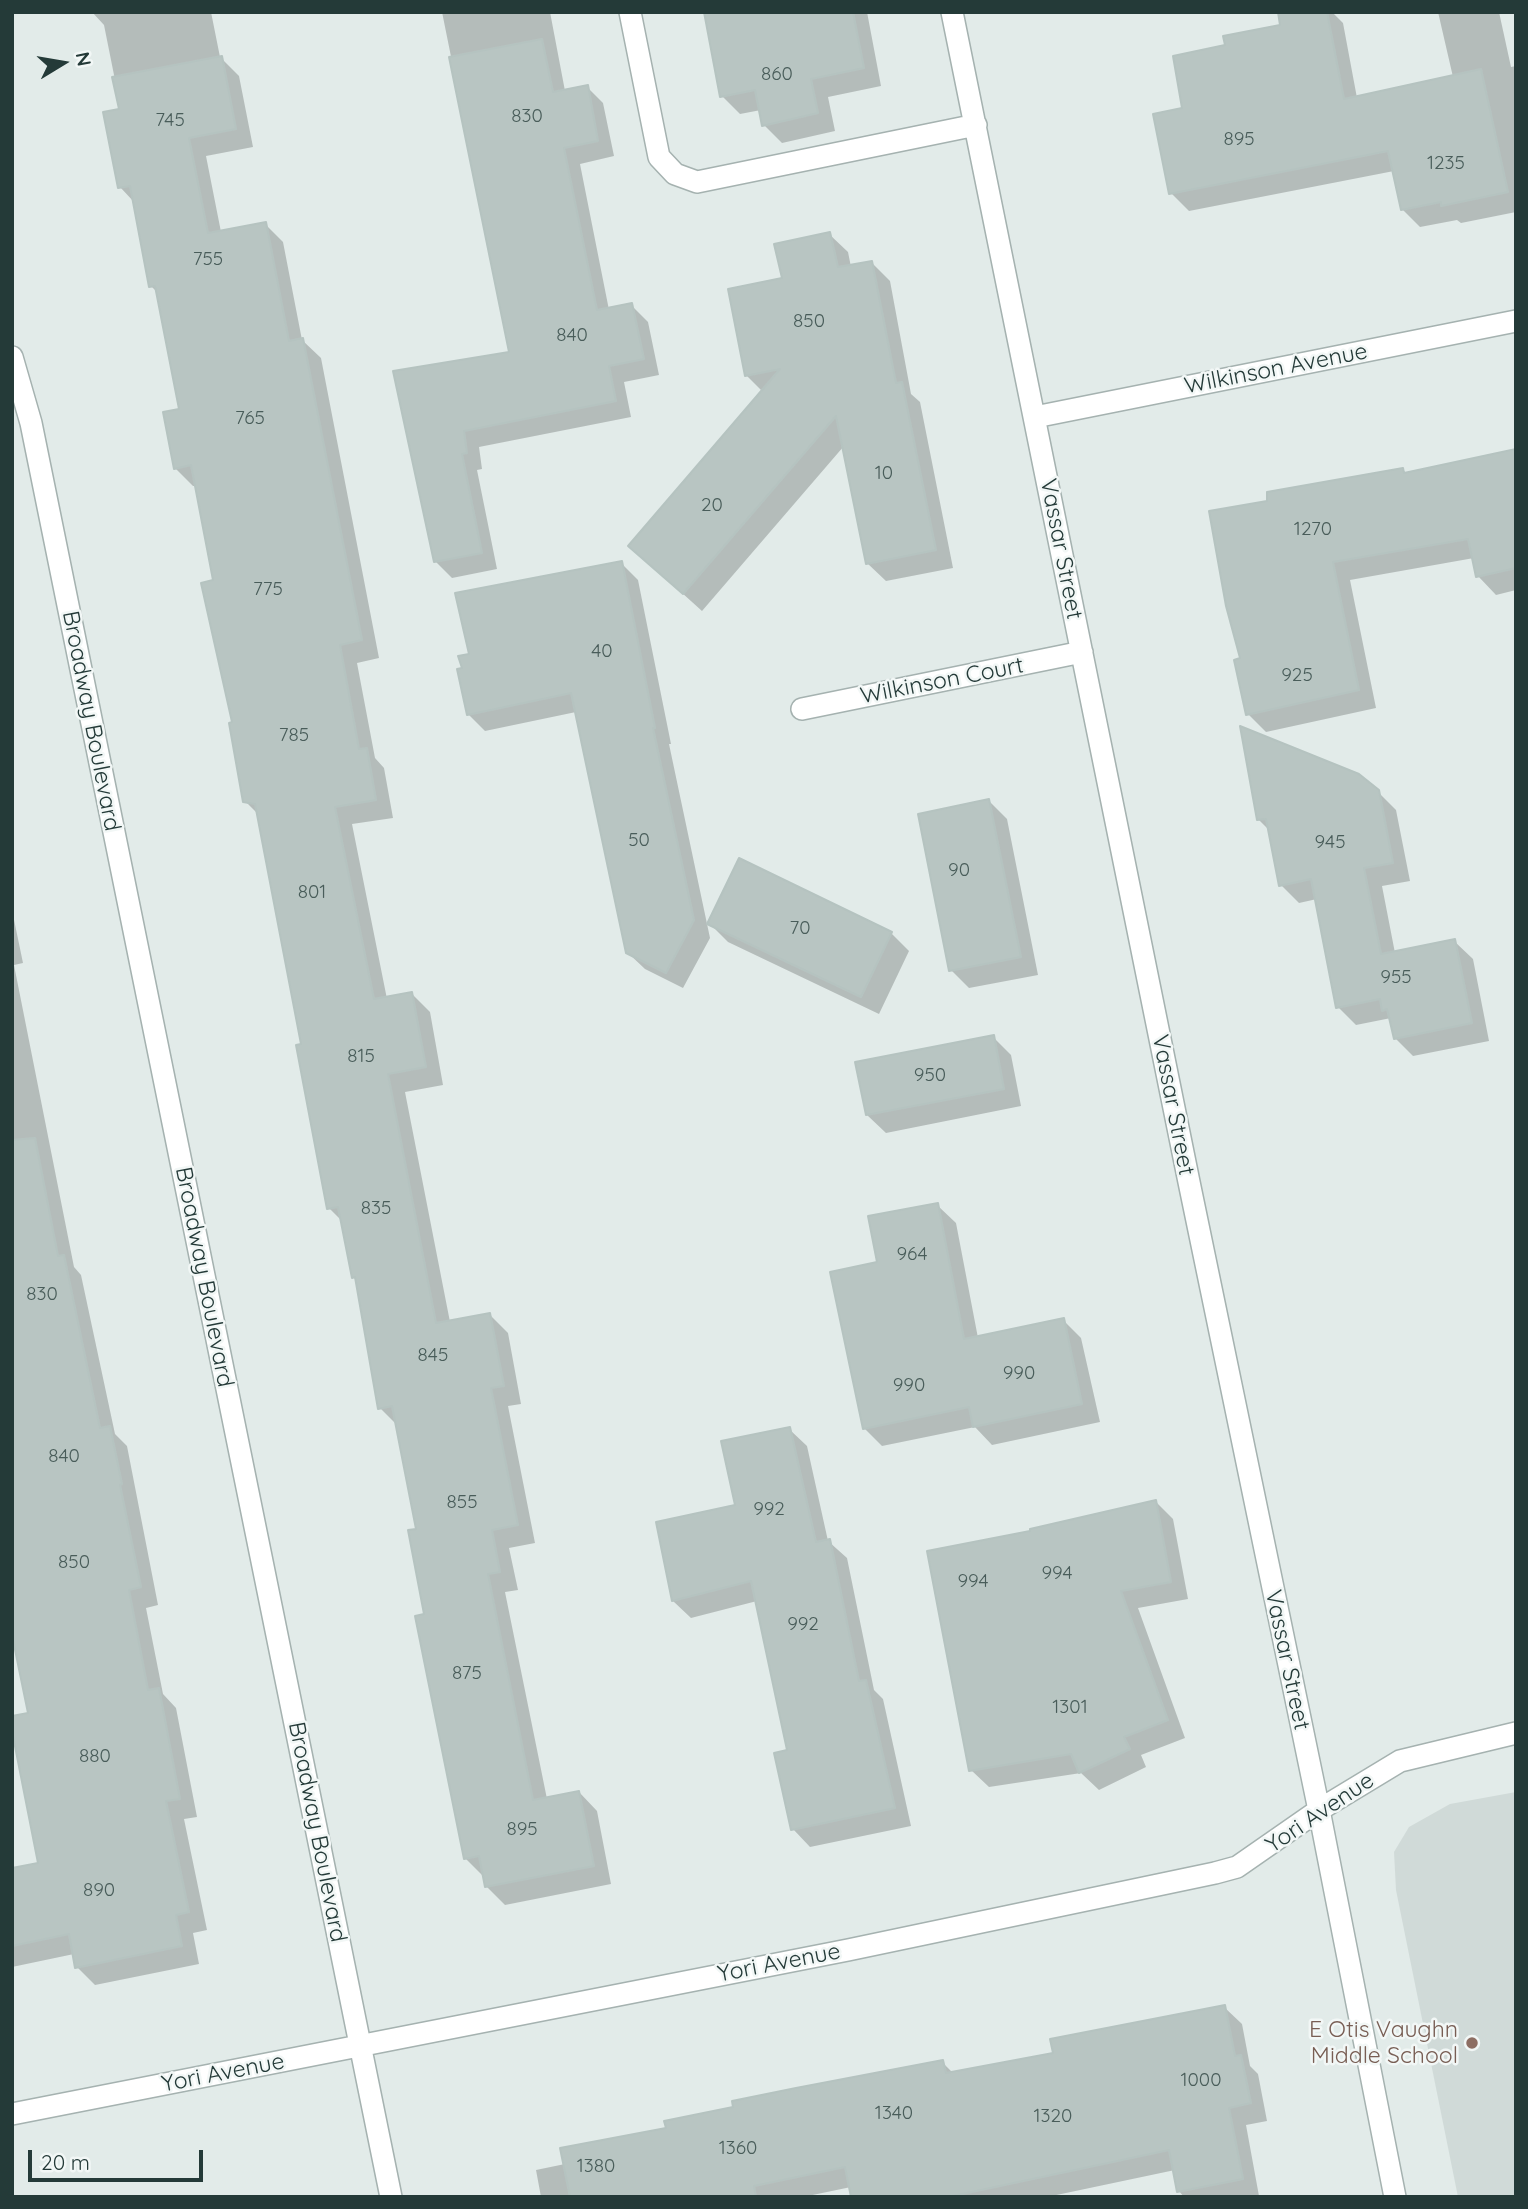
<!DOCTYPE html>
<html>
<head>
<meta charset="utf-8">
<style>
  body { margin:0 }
  #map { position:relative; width:1528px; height:2209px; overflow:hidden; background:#e2ebe9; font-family:Quicksand,sans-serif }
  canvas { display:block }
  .frame { position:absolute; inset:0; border:14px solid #243a38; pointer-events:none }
  .north { position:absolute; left:28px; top:28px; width:70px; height:70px; -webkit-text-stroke:5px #f2f7f6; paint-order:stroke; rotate:79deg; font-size:19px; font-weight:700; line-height:28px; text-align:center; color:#243a38 }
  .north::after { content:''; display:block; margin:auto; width:24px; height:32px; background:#243a38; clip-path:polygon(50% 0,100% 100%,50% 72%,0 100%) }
  .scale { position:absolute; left:28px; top:2150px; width:175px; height:32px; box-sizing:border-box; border:4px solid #243a38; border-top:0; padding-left:9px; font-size:21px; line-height:24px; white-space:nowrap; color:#243a38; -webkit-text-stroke:5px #f2f7f6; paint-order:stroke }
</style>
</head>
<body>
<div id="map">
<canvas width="1528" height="2209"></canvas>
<div class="frame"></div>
<div class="north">N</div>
<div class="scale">20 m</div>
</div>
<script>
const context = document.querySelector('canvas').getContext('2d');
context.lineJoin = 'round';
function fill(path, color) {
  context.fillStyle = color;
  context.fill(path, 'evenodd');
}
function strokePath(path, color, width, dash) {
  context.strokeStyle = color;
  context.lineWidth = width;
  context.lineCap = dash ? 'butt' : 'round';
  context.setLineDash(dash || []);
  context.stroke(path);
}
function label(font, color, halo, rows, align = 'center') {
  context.font = font + ' Quicksand,sans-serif';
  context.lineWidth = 5;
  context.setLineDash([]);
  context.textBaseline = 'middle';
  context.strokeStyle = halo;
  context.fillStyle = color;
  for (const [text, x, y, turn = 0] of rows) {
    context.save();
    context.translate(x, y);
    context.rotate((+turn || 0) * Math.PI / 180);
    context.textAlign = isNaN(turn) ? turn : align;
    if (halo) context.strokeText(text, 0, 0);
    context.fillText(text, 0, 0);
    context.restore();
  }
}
const built = new Path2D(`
  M 1516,1792 L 1516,2197 L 1458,2197 L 1396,1890 L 1394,1852 L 1409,1827 L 1450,1804 Z`);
const shadow = new Path2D(`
  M 92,12 L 211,12 L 220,57 L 239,76 L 253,147 L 206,156 L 221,232 L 265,224 L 283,242 L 302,340 L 321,358 L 379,658 L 357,663 L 375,758 L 384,768 L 393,818 L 352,824 L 387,999 L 412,994 L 430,1012 L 443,1085 L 405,1092 L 450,1322 L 490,1315 L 508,1333 L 521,1404 L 508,1406 L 535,1543 L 509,1548 L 518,1590 L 505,1592 L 547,1799 L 579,1792 L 597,1811 L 611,1884 L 505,1905 L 487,1887 L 483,1876 L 465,1858 L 426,1615 L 418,1530 L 398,1426 L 380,1408 L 357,1281 L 353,1277 L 342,1221 L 329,1208 L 303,1045 L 259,815 L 245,801 L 215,581 L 196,486 L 193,486 L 175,468 L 181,410 L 158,293 L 151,286 L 134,202 L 120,187 L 121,110 L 104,25 Z
  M 442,12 L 550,12 L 565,91 L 587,87 L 603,103 L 614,156 L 580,164 L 609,310 L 631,305 L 648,322 L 659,375 L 624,382 L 631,417 L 479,447 L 482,469 L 477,470 L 497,569 L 452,578 L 436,562 L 395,373 L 511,354 Z
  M 705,12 L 867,12 L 881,86 L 828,97 L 835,131 L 782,143 L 764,125 L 761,110 L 740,114 L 722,96 Z
  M 1284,12 L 1332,12 L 1343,23 L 1357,98 L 1453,77 L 1438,12 L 1499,12 L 1511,67 L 1516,66 L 1516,212 L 1461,223 L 1457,220 L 1420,227 L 1403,210 L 1394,171 L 1189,211 L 1171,193 L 1184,109 L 1227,47 L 1282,26 Z
  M 829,234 L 848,252 L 851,267 L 871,262 L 890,281 L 911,394 L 920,402 L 953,568 L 886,581 L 867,563 L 844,446 L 702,611 L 630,546 L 763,392 L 746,375 L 784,280 Z
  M 1516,451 L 1516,590 L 1496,595 L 1478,576 L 1474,558 L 1350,580 L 1376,708 L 1266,732 L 1248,714 L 1242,658 L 1269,503 L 1402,470 L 1407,474 Z
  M 621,563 L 638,580 L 671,744 L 669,744 L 710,938 L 683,988 L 645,969 L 627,952 L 576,712 L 485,731 L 469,715 L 464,670 L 471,655 Z
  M 1377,791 L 1396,810 L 1410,881 L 1382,886 L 1395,953 L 1454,941 L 1473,959 L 1489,1041 L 1413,1056 L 1395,1038 L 1391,1018 L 1356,1025 L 1338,1007 L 1317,899 L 1299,903 L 1281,885 L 1270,831 L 1259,820 Z
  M 989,801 L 1007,819 L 1038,975 L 969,988 L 951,970 Z
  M 12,910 L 23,963 L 14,965 L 74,1267 L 81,1275 L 115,1434 L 127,1446 L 158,1605 L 146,1608 L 163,1694 L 176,1708 L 197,1817 L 184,1819 L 207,1930 L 193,1933 L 199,1964 L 95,1985 L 77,1967 L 74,1954 L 12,1967 L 12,1870 L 40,1864 L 30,1714 L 12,1518 Z
  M 710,924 L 891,933 L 909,951 L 879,1014 L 728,942 Z
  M 993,1037 L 1011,1055 L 1021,1106 L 886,1133 L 867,1115 Z
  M 937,1205 L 956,1223 L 978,1338 L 1063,1320 L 1081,1338 L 1100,1422 L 992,1445 L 975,1427 L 882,1446 L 864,1428 L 879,1263 Z
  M 789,1429 L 807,1446 L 828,1541 L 847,1558 L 874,1690 L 883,1699 L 911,1826 L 810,1847 L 793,1829 L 789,1751 L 757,1601 L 691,1618 L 673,1601 Z
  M 1156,1502 L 1173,1519 L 1188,1599 L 1138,1608 L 1185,1738 L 1141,1755 L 1146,1767 L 1099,1790 L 1081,1773 L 989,1787 L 971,1770 L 1032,1533 Z
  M 1224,2007 L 1242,2024 L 1250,2066 L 1258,2074 L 1267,2121 L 1246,2125 L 1259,2196 L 1184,2197 L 1179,2191 L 1175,2170 L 1047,2197 L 852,2197 L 851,2187 L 803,2197 L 541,2197 L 536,2170 L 565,2164 L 668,2129 L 942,2062 L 954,2074 L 1055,2054 Z`);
const building = new Path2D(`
  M 704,12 L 853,12 L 864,68 L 811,79 L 818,113 L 762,126 L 755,90 L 720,97 Z
  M 1278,12 L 1327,12 L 1344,99 L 1481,69 L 1508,192 L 1441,206 L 1441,202 L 1401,210 L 1388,151 L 1169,194 L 1153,114 L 1182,108 L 1173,56 L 1225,45 L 1223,36 L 1280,25 Z
  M 542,39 L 553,92 L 588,85 L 598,141 L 564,148 L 597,310 L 632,303 L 644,359 L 609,366 L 616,401 L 464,431 L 467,453 L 462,454 L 482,553 L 434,562 L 393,371 L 509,352 L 449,57 Z
  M 222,56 L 236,129 L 189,138 L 208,233 L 266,222 L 289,341 L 303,338 L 362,640 L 340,645 L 359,749 L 367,748 L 376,800 L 335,807 L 374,999 L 412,992 L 426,1067 L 388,1074 L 436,1323 L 490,1313 L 504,1386 L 491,1388 L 518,1525 L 492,1530 L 500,1572 L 488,1574 L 533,1800 L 579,1791 L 594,1866 L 485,1887 L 479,1856 L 464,1859 L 415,1616 L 424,1614 L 408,1530 L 416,1529 L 392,1406 L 378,1409 L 355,1277 L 352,1278 L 338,1207 L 327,1209 L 296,1045 L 301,1044 L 255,804 L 243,802 L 229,723 L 232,722 L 201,583 L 213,580 L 191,465 L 174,469 L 163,412 L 179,409 L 155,286 L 149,287 L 130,186 L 118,188 L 103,112 L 119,109 L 112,77 Z
  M 830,232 L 838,267 L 872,261 L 896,383 L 902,382 L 936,550 L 866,564 L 836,416 L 683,594 L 628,546 L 780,369 L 745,376 L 728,289 L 782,278 L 774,244 Z
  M 1516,449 L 1516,568 L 1476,577 L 1468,539 L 1333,562 L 1359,690 L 1246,715 L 1234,660 L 1240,658 L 1226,606 L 1209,511 L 1267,501 L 1267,492 L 1403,468 L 1404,473 Z
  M 622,561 L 655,728 L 653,728 L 694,920 L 666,973 L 626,953 L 571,693 L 467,715 L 457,669 L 462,668 L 458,656 L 469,654 L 455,593 Z
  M 1240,726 L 1359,774 L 1379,790 L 1393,863 L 1364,868 L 1381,954 L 1455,939 L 1472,1023 L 1394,1039 L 1387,1009 L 1382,1011 L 1380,999 L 1336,1008 L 1311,879 L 1279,886 L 1266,819 L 1257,820 Z
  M 989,799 L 1021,957 L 949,971 L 918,814 Z
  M 739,858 L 892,932 L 861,997 L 707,924 Z
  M 994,1035 L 1004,1089 L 866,1115 L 855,1062 Z
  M 35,1138 L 58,1256 L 64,1255 L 100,1428 L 110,1426 L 122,1484 L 120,1485 L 141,1587 L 129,1590 L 148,1690 L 159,1688 L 180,1799 L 166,1801 L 189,1912 L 176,1915 L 182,1946 L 75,1968 L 69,1934 L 12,1946 L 12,1868 L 38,1863 L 12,1731 L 12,1716 L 28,1713 L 12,1635 L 12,1140 Z
  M 938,1203 L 964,1339 L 1064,1318 L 1082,1404 L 973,1427 L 969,1407 L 863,1429 L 830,1272 L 877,1262 L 868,1216 Z
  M 790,1427 L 816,1542 L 830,1539 L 859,1681 L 866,1680 L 895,1808 L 791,1830 L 774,1753 L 787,1750 L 751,1581 L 672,1601 L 656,1522 L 735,1505 L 721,1441 Z
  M 1156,1500 L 1171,1582 L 1121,1591 L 1168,1720 L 1124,1737 L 1130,1749 L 1079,1773 L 1071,1754 L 969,1771 L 927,1551 L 1030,1531 L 1030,1529 Z
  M 1225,2005 L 1235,2056 L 1241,2055 L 1251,2103 L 1229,2108 L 1243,2179 L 1177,2192 L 1169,2150 L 948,2197 L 851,2197 L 845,2167 L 754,2186 L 756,2197 L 570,2197 L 560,2148 L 666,2128 L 664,2121 L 733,2107 L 732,2101 L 796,2088 L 943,2060 L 946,2073 L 1053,2053 L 1050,2039 Z`);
const minor = new Path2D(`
  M 630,12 L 659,157 L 675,174 L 697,182 L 976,125
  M 952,12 L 1189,1182 L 1319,1810 L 1395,2197
  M 12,357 L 31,423 L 391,2197
  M 1035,417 L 1516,321
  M 802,709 L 1082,652
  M 12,2114 L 848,1950 L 1215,1873 L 1237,1867 L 1319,1810 L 1400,1761 L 1516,1733`);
const markers = [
  [1472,2043,7,"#8d6e63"]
];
const numberNames = [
  ["860",777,74],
  ["830",527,116],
  ["745",170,120],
  ["895",1239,139],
  ["1235",1446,163],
  ["755",208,259],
  ["850",809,321],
  ["840",572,335],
  ["765",250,418],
  ["10",884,473],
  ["20",712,505],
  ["1270",1313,529],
  ["775",268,589],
  ["40",602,651],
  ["925",1297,675],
  ["785",294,735],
  ["50",639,840],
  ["945",1330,842],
  ["90",959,870],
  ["801",312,892],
  ["70",800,928],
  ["955",1396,977],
  ["815",361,1056],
  ["950",930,1075],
  ["835",376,1208],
  ["964",912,1254],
  ["830",42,1294],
  ["845",433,1355],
  ["990",1019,1373],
  ["990",909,1385],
  ["840",64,1456],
  ["855",462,1502],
  ["992",769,1509],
  ["850",74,1562],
  ["994",1057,1573],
  ["994",973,1581],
  ["992",803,1624],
  ["875",467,1673],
  ["1301",1070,1707],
  ["880",95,1756],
  ["895",522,1829],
  ["890",99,1890],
  ["1000",1201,2080],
  ["1340",894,2113],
  ["1320",1053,2116],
  ["1360",738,2148],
  ["1380",596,2166]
];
const streetNames = [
  ["Wilkinson Avenue",1276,369,-11],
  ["Vassar Street",1061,549,79],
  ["Wilkinson Court",942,681,-11],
  ["Broadway Boulevard",91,721,79],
  ["Vassar Street",1173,1105,79],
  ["Broadway Boulevard",204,1277,79],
  ["Vassar Street",1287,1660,78],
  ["Yori Avenue",1320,1813,-34],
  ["Broadway Boulevard",317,1832,79],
  ["Yori Avenue",779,1963,-11],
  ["Yori Avenue",223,2073,-11]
];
const educationNames = [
  ["E Otis Vaughn",1458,2030],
  ["Middle School",1458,2056]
];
fill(built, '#d0dad8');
fill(shadow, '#0003');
fill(building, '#b8c5c2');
strokePath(building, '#b5c3c0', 2);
strokePath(minor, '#a5b2b0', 24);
strokePath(minor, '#fff', 21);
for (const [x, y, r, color] of markers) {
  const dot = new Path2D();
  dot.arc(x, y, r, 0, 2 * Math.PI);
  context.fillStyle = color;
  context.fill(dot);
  strokePath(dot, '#f2f7f6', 2.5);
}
label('19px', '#495d5a', null, numberNames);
label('23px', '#243a38', '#f2f7f6', streetNames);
label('23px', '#785e54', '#f2f7f6', educationNames, 'right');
</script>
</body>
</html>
